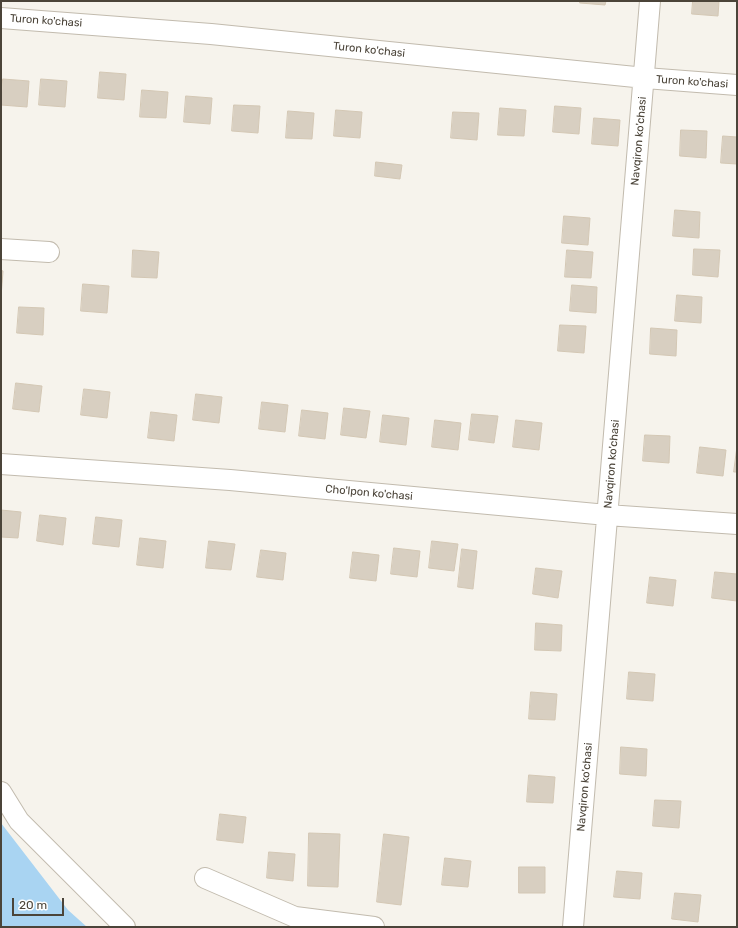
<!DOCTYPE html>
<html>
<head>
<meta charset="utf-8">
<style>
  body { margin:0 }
  #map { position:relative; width:738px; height:928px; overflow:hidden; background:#f6f3ec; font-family:Rubik,sans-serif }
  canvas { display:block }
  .frame { position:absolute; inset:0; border:2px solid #4b4439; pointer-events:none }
  .scale { position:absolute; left:12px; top:898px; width:52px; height:18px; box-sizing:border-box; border:2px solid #4b4439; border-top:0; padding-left:5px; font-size:12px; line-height:14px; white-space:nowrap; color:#4b4439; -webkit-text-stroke:3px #fff; paint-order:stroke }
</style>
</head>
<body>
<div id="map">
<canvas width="738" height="928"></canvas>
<div class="frame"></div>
<div class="scale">20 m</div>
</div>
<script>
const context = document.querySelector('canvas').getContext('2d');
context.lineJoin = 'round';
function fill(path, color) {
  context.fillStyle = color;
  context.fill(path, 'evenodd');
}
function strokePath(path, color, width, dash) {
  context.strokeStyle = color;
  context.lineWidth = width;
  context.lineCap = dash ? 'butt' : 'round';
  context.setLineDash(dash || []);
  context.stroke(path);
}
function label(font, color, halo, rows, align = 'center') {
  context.font = font + ' Rubik,sans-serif';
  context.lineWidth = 3;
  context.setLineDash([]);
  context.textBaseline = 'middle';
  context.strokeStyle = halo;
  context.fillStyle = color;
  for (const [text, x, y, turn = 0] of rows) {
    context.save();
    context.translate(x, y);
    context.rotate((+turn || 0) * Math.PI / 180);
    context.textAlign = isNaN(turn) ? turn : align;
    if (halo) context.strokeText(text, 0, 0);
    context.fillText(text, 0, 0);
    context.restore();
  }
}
const water = new Path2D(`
  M 1,823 L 68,910 L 87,927 L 1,927 Z`);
const building = new Path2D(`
  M 580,1 L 606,1 L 605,5 L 580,3 Z
  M 693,1 L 719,1 L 718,16 L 692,14 Z
  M 100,72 L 126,74 L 124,100 L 98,98 Z
  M 3,79 L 29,81 L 27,107 L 1,105 Z
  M 41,79 L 67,81 L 65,107 L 39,105 Z
  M 142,90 L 168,92 L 166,118 L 140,117 Z
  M 186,96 L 212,98 L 210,124 L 184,122 Z
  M 234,105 L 260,106 L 258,133 L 232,131 Z
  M 555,106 L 581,108 L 579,134 L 553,132 Z
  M 500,108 L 526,110 L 524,136 L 498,135 Z
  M 336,110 L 362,112 L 360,138 L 334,136 Z
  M 288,111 L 314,113 L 312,139 L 286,138 Z
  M 453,112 L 479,113 L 477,140 L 451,138 Z
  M 594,118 L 620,120 L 618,146 L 592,144 Z
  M 681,130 L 707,131 L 706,158 L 680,156 Z
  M 723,136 L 737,137 L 737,164 L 721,163 Z
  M 376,162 L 402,165 L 400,179 L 375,176 Z
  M 675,210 L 700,212 L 699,238 L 673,236 Z
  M 564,216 L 590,218 L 588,245 L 562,243 Z
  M 694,249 L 720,250 L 718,277 L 693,275 Z
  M 133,250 L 159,252 L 157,278 L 132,277 Z
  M 567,250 L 593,252 L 591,278 L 565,277 Z
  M 1,270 L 3,271 L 1,297 Z
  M 83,284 L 109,286 L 107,313 L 81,311 Z
  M 572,285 L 597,287 L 596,313 L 570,311 Z
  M 677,295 L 702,297 L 701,323 L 675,321 Z
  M 19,307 L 44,308 L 43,335 L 17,333 Z
  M 560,325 L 586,326 L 584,353 L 558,351 Z
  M 651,328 L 677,330 L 676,356 L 650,354 Z
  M 16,383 L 42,386 L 39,412 L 13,409 Z
  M 84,389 L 110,392 L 107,418 L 81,415 Z
  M 196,394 L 222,397 L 219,423 L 193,420 Z
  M 262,402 L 288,405 L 285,432 L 259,429 Z
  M 344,408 L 370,411 L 366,438 L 341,435 Z
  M 302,410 L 328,413 L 325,439 L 299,436 Z
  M 151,412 L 177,415 L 174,441 L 148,438 Z
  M 472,414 L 498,416 L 494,443 L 469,440 Z
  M 383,415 L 409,418 L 406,445 L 380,442 Z
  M 435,420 L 461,423 L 458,450 L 432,447 Z
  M 516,420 L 542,423 L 539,450 L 513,447 Z
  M 645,435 L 670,436 L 669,463 L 643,461 Z
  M 700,447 L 726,450 L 723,476 L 697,473 Z
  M 737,447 L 737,472 L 734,472 Z
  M 1,510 L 21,512 L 18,538 L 1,537 Z
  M 40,515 L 66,518 L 63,545 L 37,541 Z
  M 96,517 L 122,520 L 119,547 L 93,544 Z
  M 140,538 L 166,541 L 163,568 L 137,565 Z
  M 209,541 L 235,544 L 231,570 L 206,568 Z
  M 432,541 L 458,544 L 454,571 L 429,568 Z
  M 394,548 L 420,551 L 417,577 L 391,574 Z
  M 462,549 L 477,551 L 473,589 L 458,587 Z
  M 261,550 L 286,553 L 283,580 L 257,577 Z
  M 353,552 L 379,555 L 376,581 L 350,578 Z
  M 536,568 L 562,571 L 558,598 L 533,594 Z
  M 715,572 L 737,574 L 737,601 L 712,598 Z
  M 650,577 L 676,580 L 673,606 L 647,603 Z
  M 536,623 L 562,625 L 561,651 L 535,650 Z
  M 629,672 L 655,674 L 653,701 L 627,699 Z
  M 531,692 L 557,694 L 555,720 L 529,719 Z
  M 621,747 L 647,749 L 646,776 L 620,774 Z
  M 529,775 L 555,777 L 553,803 L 527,802 Z
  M 655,800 L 681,801 L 679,828 L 653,826 Z
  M 220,814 L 246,817 L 243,843 L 217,840 Z
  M 309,833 L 340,834 L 338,887 L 308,886 Z
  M 384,834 L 409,837 L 401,905 L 377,902 Z
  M 269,852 L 295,854 L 293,881 L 267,878 Z
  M 445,858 L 471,861 L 468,887 L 442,885 Z
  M 519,867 L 545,867 L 545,893 L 519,893 Z
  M 617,871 L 642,873 L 640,899 L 614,897 Z
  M 675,893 L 701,895 L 698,922 L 672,919 Z`);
const minor = new Path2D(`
  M 1,18 L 211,34 L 645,78 L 737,85
  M 1,249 L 49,252
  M 1,464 L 230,480 L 607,515 L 737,524
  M 1,792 L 19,821 L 125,927
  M 205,878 L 295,917 L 374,927
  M 573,927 L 650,1`);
const streetNames = [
  ["Turon ko'chasi",46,21,4],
  ["Turon ko'chasi",369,50,6],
  ["Turon ko'chasi",692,82,4],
  ["Navqiron ko'chasi",639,141,-85],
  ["Navqiron ko'chasi",612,464,-85],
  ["Cho'lpon ko'chasi",369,493,5],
  ["Navqiron ko'chasi",585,787,-85]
];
fill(water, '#a9d4f2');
fill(building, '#d8cfc1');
strokePath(building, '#d3c7b4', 1);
strokePath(minor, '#c2bbae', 22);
strokePath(minor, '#fff', 20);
label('11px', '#4b4439', '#fff', streetNames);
</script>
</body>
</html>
